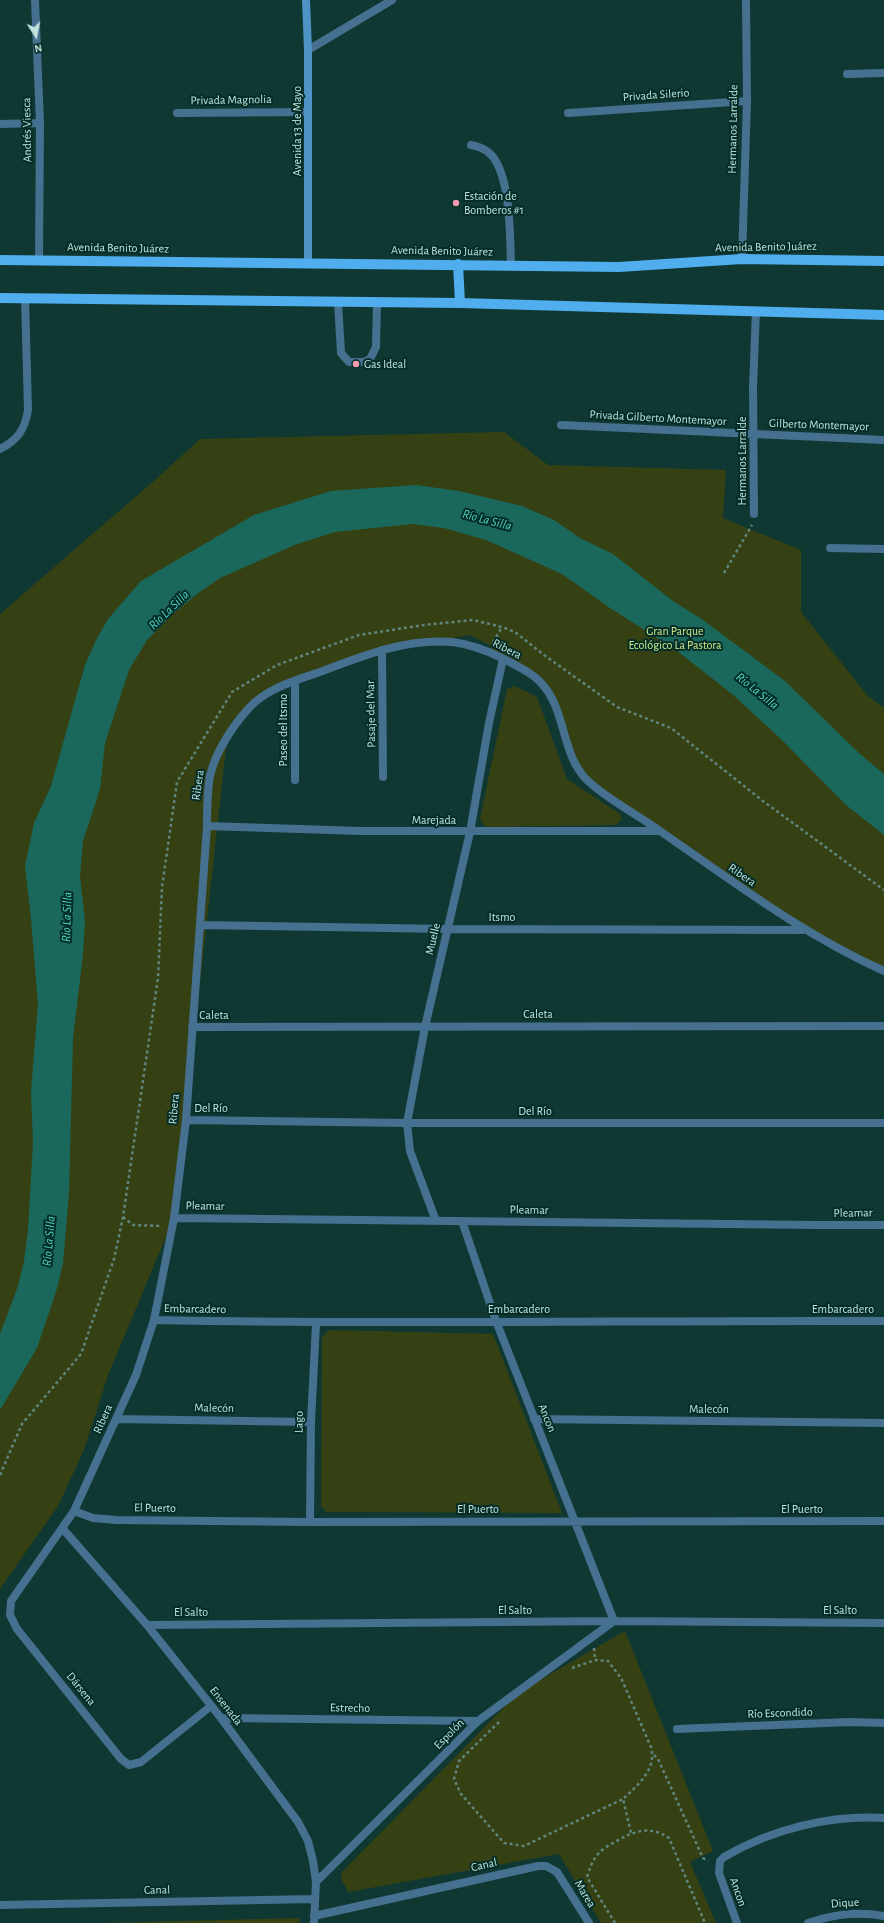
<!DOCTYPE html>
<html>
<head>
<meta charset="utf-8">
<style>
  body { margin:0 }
  #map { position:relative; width:884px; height:1923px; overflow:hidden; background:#103832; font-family:"Alegreya Sans",sans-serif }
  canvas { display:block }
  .north { position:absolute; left:16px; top:16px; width:40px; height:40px; -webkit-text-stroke:3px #042d28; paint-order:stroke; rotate:169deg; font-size:11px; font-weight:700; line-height:16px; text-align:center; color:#c0e3dc }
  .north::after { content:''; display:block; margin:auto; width:14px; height:18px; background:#c0e3dc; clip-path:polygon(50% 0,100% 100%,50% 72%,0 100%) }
</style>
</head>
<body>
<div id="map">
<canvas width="884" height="1923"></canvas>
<div class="north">N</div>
</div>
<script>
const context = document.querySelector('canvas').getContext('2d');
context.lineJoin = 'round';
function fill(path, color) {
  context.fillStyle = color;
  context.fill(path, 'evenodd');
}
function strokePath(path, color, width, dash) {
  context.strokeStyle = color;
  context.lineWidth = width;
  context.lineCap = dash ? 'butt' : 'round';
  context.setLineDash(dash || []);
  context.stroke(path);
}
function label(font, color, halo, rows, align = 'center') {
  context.font = font + ' "Alegreya Sans",sans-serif';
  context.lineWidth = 4;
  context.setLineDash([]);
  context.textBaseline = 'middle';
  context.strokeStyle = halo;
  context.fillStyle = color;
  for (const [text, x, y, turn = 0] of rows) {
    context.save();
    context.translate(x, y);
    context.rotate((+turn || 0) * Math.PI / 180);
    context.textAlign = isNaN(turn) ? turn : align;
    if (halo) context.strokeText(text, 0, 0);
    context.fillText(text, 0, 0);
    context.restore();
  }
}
const green = new Path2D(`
  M 504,432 L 548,465 L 726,470 L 723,518 L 801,550 L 801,612 L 867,695 L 884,708 L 884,971 L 840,950 L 583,776 L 556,711 L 542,683 L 487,651 L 491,646 L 470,635 L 382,650 L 262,697 L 227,739 L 174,1218 L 108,1375 L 84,1450 L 58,1506 L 0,1589 L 0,614 L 155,480 L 200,439 Z
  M 515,686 L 537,697 L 567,779 L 620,814 L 622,819 L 616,825 L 486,827 L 480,819 L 507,689 Z
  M 329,1330 L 493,1334 L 562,1513 L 326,1512 L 321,1506 L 322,1337 Z
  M 625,1631 L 713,1851 L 690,1862 L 716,1923 L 601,1923 L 559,1854 L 348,1892 L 341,1878 L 342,1872 L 519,1692 Z
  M 299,1918 L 300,1923 L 103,1923 Z`);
const water = new Path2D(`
  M 416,485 L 459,491 L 522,506 L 554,520 L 580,538 L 613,554 L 673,601 L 703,620 L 785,681 L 860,754 L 884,774 L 884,835 L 846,805 L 781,739 L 732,694 L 676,650 L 610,608 L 562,574 L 486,540 L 444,528 L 412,524 L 335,532 L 297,544 L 220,578 L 197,594 L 172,615 L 147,640 L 129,670 L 105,743 L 100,789 L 83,841 L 80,876 L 85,921 L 83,954 L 73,1039 L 69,1193 L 63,1263 L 56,1292 L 37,1348 L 0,1410 L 0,1334 L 18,1286 L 24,1261 L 28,1230 L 33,1143 L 31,1092 L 38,1004 L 31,919 L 25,866 L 34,823 L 51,786 L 85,665 L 96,640 L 108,619 L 141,581 L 254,515 L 331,491 Z`);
const path = new Path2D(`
  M 724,573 L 752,525
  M 493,642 L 502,627
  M 123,1217 L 133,1225 L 162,1226
  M 0,1475 L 22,1424 L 81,1354 L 114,1259 L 123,1217 L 158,978 L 162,887 L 177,782 L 232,692 L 277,665 L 359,635 L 424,625 L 473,620 L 502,627 L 515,632 L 544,655 L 617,707 L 671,728 L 763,801 L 884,890
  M 594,1648 L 595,1660
  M 572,1668 L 595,1660 L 608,1661 L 621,1678 L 651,1747 C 657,1769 638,1785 623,1799 L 631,1833
  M 499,1722 L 459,1761 L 454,1779 L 461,1794 L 504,1843 L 524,1846 L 623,1799
  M 654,1755 L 658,1759 L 703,1858 L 708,1861
  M 615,1923 L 587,1877 C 590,1868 592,1861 598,1854 C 602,1849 608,1846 613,1843 C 632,1832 649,1824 669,1838 L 705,1923`);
const lane = new Path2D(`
  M 471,145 C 477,146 483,148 488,152 C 511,169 510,238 511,265
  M 338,302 L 341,353 L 349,362 L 364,362 L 370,359 L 376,347 L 377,302
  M 0,449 C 18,440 25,429 28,410 L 25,298`);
const street = new Path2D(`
  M 35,0 L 40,123 L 39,260
  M 308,50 L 392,0
  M 847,74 L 884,73
  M 177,113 L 308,112
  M 568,113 L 747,101
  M 0,124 L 40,123
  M 742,259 L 747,101 L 746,0
  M 561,425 L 884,440
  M 754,514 L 753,387 L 756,311
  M 830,548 L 884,549
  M 382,650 L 383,777
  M 295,780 L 295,681
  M 207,826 L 361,831 L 660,831
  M 200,925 L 448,929 L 803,930
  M 192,1027 L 884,1026
  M 186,1120 L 407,1123 L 884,1123
  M 174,1218 L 819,1225 L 884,1225
  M 436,1221 L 410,1151 L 407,1123 L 425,1027 L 470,832 L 489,723 L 503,659
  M 154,1320 C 397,1325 641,1320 884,1321
  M 117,1419 L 311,1422
  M 534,1419 L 884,1423
  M 74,1511 L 93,1518 L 116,1520 L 310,1522 L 884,1521
  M 310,1522 L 311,1422 L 316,1324
  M 63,1529 L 147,1625 L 221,1718 L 298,1822 L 308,1841 L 313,1861 L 316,1882 L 314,1923
  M 147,1625 L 614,1621 L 884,1623
  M 211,1706 L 141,1762 L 129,1765 L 121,1759 L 17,1629 L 10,1615 L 11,1601 L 74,1511 L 136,1375 L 154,1320 L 174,1218 L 186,1120 L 207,826 C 207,810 207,793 210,776 C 215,753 232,727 248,709 C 265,689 296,680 320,672 C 362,656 406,638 452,642 C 470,644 488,651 504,659 C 517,666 533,673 542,684 C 566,710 561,753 586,779 C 606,799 637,814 660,831 C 734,882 802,934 884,971
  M 221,1718 L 478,1721
  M 677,1729 L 850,1722 L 884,1723
  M 316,1882 L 478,1721 L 614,1621 L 496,1321 L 462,1221
  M 0,1905 L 315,1899
  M 314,1916 L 538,1866 L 546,1866 L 557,1872 L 589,1923
  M 737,1923 L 719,1873 L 720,1861 L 724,1857 C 772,1829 829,1815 884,1818
  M 808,1923 C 833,1914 858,1911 884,1916`);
const secondary = new Path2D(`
  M 306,0 L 308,50 L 308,263`);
const primary = new Path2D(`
  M 0,260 L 619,267 L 742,259 L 884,261
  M 458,264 L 460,303
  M 0,298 L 460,303 L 884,315`);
const markers = [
  [456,203,4,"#f19ab2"],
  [356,364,4,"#f19ab2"]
];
const streetNames = [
  ["Privada Silerio",656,95,-4],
  ["Privada Magnolia",231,100,-1],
  ["Hermanos Larralde",733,129,-89],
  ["Andrés Viesca",27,130,-91],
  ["Avenida 13 de Mayo",297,131,-90],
  ["Avenida Benito Juárez",766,247,-1],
  ["Avenida Benito Juárez",118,248,1],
  ["Avenida Benito Juárez",442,251,1],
  ["Privada Gilberto Montemayor",658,418,3],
  ["Gilberto Montemayor",819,425,2],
  ["Hermanos Larralde",742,461,-90],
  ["Ribera",507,649,27],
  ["Pasaje del Mar",371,714,-91],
  ["Paseo del Itsmo",283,730,-90],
  ["Ribera",198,785,-81],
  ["Marejada",434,820],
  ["Ribera",742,875,35],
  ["Itsmo",502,917],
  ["Muelle",433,939,-77],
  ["Caleta",538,1014],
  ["Caleta",214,1015],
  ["Del Río",211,1108],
  ["Ribera",174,1109,-85],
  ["Del Río",535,1111],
  ["Pleamar",205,1206,1],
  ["Pleamar",529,1210,1],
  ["Pleamar",853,1213,-1],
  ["Embarcadero",195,1309,1],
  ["Embarcadero",519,1309],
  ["Embarcadero",843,1309],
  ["Malecón",214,1408,1],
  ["Malecón",709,1409],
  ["Ancon",547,1418,68],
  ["Ribera",103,1419,-66],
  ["Lago",299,1422,-89],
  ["El Puerto",155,1508,1],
  ["El Puerto",478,1509],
  ["El Puerto",802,1509],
  ["El Salto",515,1610],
  ["El Salto",840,1610],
  ["El Salto",191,1612],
  ["Dársena",81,1689,51],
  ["Ensenada",226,1706,52],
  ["Estrecho",350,1708,1],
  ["Río Escondido",780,1713,-2],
  ["Espolón",449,1734,-45],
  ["Canal",484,1865,-13],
  ["Canal",157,1890,-1],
  ["Ancon",738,1892,70],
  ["Marea",585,1894,59],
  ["Dique",845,1903,-4]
];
const poiNames = [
  ["Estación de",464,196],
  ["Bomberos #1",464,210],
  ["Gas Ideal",364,364]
];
const parkNames = [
  ["Gran Parque",675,631],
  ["Ecológico La Pastora",675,645]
];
const waterNames = [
  ["Río La Silla",487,520,15],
  ["Río La Silla",169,610,-44],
  ["Río La Silla",757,691,39],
  ["Río La Silla",67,917,-88],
  ["Río La Silla",49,1241,-85]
];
fill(green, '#364113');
fill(water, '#1a675c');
strokePath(path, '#5f857e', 2.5, [3, 3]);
strokePath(lane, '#467090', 8);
strokePath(street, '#467090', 8);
strokePath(secondary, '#4d93c5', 8);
strokePath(primary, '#50aeef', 10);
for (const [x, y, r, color] of markers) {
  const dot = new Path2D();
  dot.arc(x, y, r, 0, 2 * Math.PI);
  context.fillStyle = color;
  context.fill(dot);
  strokePath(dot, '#042d28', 1.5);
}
label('12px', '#c0e3dc', '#042d28', streetNames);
label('12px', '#c0e3dc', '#042d28', poiNames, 'left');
label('12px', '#cee88a', '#042d28', parkNames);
label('italic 13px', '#4dd9c5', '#042d28', waterNames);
</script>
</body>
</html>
